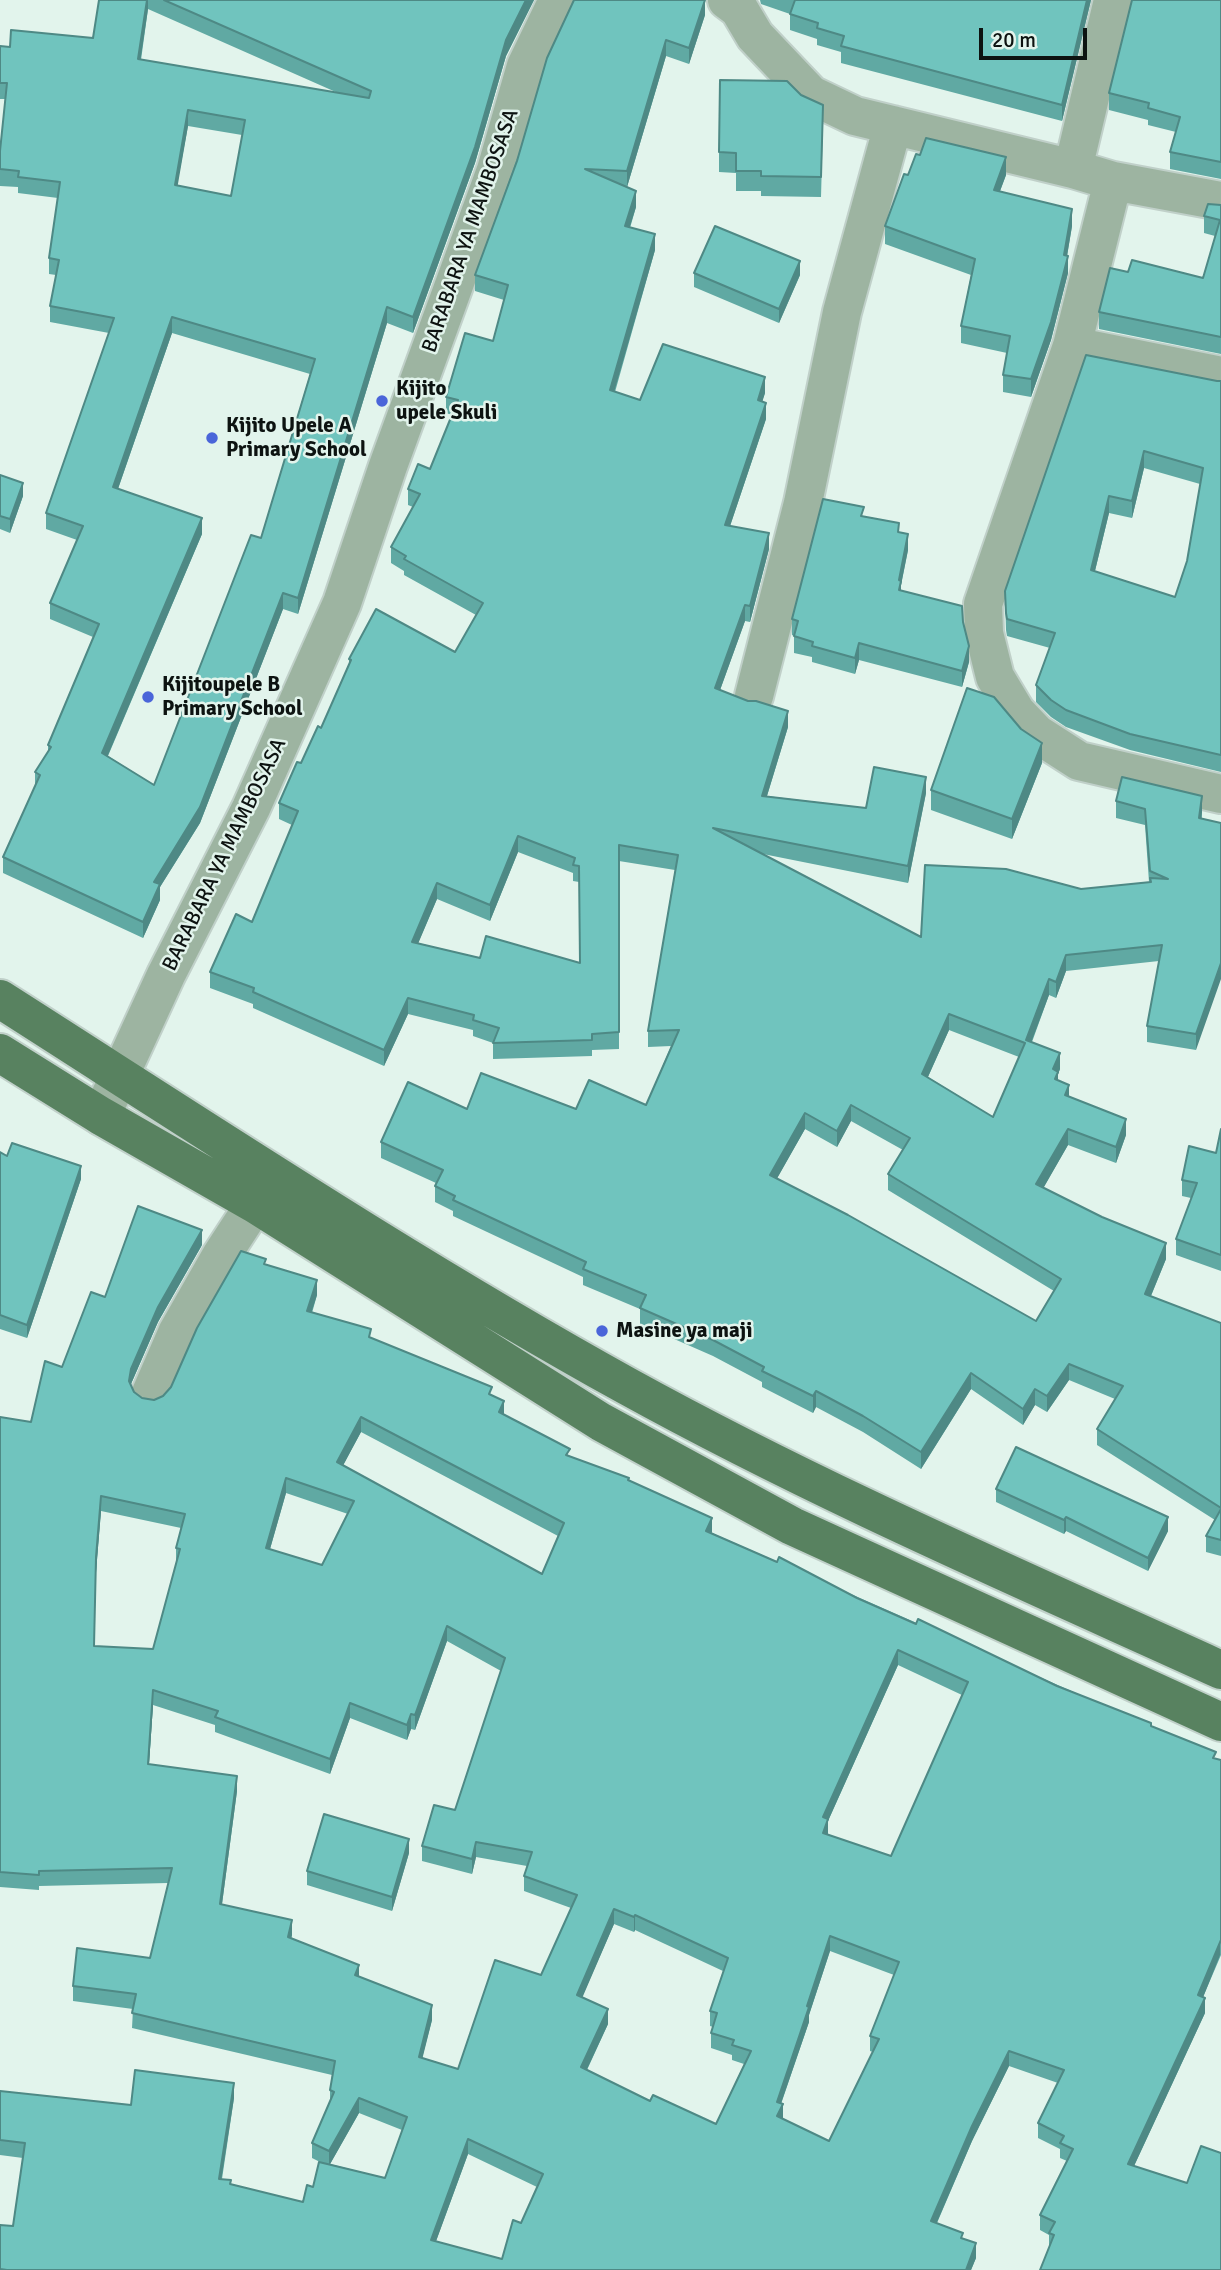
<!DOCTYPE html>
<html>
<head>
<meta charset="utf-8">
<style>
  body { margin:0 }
  #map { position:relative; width:1221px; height:2270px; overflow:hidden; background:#e2f4ec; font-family:Signika,sans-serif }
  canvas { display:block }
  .scale { position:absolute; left:979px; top:28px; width:108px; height:32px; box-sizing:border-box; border:4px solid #0d1311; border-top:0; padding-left:9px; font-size:21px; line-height:24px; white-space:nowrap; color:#0d1311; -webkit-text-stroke:5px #e2f4ec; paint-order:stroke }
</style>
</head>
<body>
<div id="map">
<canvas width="1221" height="2270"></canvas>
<div class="scale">20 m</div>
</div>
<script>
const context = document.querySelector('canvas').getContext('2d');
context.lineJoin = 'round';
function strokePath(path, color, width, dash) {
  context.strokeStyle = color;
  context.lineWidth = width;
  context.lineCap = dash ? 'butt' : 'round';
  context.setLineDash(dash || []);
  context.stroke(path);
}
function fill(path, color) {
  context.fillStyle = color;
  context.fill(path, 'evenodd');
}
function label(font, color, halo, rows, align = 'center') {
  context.font = font + ' Signika,sans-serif';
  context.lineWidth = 5;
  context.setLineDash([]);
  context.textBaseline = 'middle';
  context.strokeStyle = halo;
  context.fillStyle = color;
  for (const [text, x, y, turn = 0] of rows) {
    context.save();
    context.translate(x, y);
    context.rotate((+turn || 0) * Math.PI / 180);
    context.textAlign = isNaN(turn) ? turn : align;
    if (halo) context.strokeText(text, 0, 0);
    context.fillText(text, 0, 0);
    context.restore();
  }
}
const minor = new Path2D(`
  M 727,0 L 739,9 L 755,36 L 811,95 L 855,116 L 1073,169 L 1113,181 L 1221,201
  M 1073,169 L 1113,0
  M 1113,181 L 1072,346 L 983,604 L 984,633 L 995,677 L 1016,712 L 1037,734 L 1079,761 L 1221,794
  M 1072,346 L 1221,376
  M 754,696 L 803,503 L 842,312 L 893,125
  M 101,1116 L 166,975 L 251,808 L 342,603 L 388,466 L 496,170 L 526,66 L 558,0
  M 151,1393 L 177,1333 L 221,1256 L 255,1204`);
const major = new Path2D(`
  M 0,999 C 207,1131 412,1267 627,1386 C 819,1492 1021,1579 1221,1670
  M 0,1053 L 101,1116 L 255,1204 L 601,1422 L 792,1526 L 1221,1722`);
const wall = new Path2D(`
  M 99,0 L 534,0 L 506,56 L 475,163 L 413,333 L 387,323 L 298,614 L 283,609 L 200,823 L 160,887 L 160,900 L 143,938 L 3,873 L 3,857 L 35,787 L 35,772 L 48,752 L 48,745 L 93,637 L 50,619 L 50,603 L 77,540 L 46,529 L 46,513 L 109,333 L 50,322 L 50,306 L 56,275 L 49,274 L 49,258 L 58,198 L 18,193 L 18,187 L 0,186 L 0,151 L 5,99 L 0,99 L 0,46 L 10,47 L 93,38 ZM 148,9 L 338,93 L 141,60 ZM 188,126 L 242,135 L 231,196 L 177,185 ZM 172,333 L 310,374 L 261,538 L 154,785 L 108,756 L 202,534 L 118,489 Z
  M 574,0 L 705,15 L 689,64 L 666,56 L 627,187 L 636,207 L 630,228 L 655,250 L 615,392 L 640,400 L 765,393 L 762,401 L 766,419 L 730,526 L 769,549 L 750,622 L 745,621 L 720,690 L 788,727 L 767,796 L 866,808 L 926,793 L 908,883 L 763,854 L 921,937 L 1081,889 L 1149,882 L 1145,825 L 1116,818 L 1116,801 L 1202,812 L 1196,1050 L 1147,1042 L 1147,1026 L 1159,961 L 1066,971 L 1056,998 L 1049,995 L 1032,1042 L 1060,1069 L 1058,1074 L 1058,1081 L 1069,1097 L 1126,1135 L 1116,1163 L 1068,1145 L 1043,1188 L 1166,1259 L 1151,1296 L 1221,1323 L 1221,1556 L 1206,1552 L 1206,1536 L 1215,1520 L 1097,1445 L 1097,1429 L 1115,1399 L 1069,1380 L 1047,1412 L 1035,1405 L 1023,1425 L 971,1389 L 921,1469 L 863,1432 L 816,1407 L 813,1413 L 762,1387 L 762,1382 L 713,1356 L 640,1324 L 640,1309 L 583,1285 L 583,1277 L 453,1216 L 453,1211 L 435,1202 L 435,1186 L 436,1183 L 381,1158 L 381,1142 L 467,1109 L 576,1109 L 646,1105 L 671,1046 L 648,1047 L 648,1031 L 675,870 L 619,861 L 619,1049 L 592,1050 L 592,1056 L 493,1059 L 493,1043 L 473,1036 L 473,1030 L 408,1014 L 384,1066 L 253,1008 L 253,1004 L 210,988 L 210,972 L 252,922 L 292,825 L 279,819 L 279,803 L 321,728 L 349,664 L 349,659 L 455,652 L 476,615 L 404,575 L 404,571 L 391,563 L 391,547 L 413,507 L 408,505 L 408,489 L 430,469 L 452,415 L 446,413 L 446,397 L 493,341 L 504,300 L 475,291 L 475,275 ZM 518,852 L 573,873 L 573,881 L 579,882 L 579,963 L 480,958 L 418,943 L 437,899 L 490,921 ZM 949,1030 L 1019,1057 L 993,1117 L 928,1077 ZM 851,1121 L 903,1150 L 888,1174 L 888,1190 L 1054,1291 L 1036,1321 L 777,1178 L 805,1129 L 837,1147 Z
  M 760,0 L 1091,0 L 1062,121 L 841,63 L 841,52 L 817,45 L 817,39 L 790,30 L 790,14 L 761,4 Z
  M 1221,0 L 1221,179 L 1170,169 L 1170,152 L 1176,132 L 1148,125 L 1148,120 L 1109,110 L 1109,93 Z
  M 823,125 L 821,197 L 761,196 L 761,191 L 736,191 L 736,173 L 719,172 L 719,152 Z
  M 920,155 L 1006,175 L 1000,191 L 1072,226 L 1067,256 L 1068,273 L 1051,340 L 1031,397 L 1003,392 L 1003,375 L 1007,353 L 961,343 L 961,326 L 971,275 L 885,244 L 885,226 L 908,175 Z
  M 1221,205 L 1221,354 L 1099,329 L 1099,312 L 1128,272 L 1203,278 L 1215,236 L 1204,233 L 1204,216 Z
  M 694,273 L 800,275 L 779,323 L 694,287 Z
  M 1086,355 L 1217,381 L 1221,381 L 1221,772 L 1130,750 L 1066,727 L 1051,717 L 1036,702 L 1036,685 L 1050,648 L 1007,636 L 1006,630 L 1005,591 ZM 1144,468 L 1200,484 L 1187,561 L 1175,597 L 1095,571 L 1109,513 L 1132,518 Z
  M 0,475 L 23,496 L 10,533 L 0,529 Z
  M 864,516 L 899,532 L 908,550 L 901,585 L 901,590 L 963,622 L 969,662 L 962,687 L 859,660 L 855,674 L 812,662 L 812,657 L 794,653 L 794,636 L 792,635 L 792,619 Z
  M 1021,729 L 1042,763 L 1012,839 L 931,810 L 931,790 Z
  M 1221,1129 L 1221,1271 L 1176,1255 L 1176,1239 L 1191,1198 L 1182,1196 L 1182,1180 L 1216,1153 Z
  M 0,1152 L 7,1156 L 81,1179 L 27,1338 L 0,1329 Z
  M 202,1245 L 158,1322 L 131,1384 L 134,1392 L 142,1398 L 154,1400 L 163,1396 L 266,1265 L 317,1295 L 312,1313 L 371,1338 L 492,1395 L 504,1414 L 570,1456 L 629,1480 L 712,1533 L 1151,1726 L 1216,1759 L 1221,1760 L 1221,1955 L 1203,1997 L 1205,2013 L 1134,2166 L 1221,2270 L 1049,2247 L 1049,2235 L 1040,2230 L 1040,2215 L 1067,2161 L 1060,2158 L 1060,2149 L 1038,2138 L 1038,2123 L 1058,2083 L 1009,2066 L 972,2141 L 937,2223 L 963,2238 L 976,2258 L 971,2270 L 0,2270 L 0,2225 L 13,2226 L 23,2158 L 0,2155 L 0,2091 L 131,2105 L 234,2098 L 222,2179 L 231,2184 L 303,2202 L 313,2187 L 320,2162 L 312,2158 L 312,2143 L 330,2101 L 330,2090 L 332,2075 L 132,2028 L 133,2009 L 73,2001 L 73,1986 L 150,1958 L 168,1883 L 39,1886 L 39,1890 L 0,1887 L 0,1417 L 31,1422 L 62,1367 L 105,1297 ZM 361,1432 L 558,1536 L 542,1574 L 343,1465 ZM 286,1493 L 348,1514 L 322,1565 L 270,1549 ZM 101,1511 L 181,1528 L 176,1548 L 176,1563 L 153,1649 L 94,1646 L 96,1572 ZM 447,1641 L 501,1671 L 455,1810 L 422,1846 L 422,1861 L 472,1874 L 476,1857 L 527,1866 L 524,1876 L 524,1891 L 571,1908 L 541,1975 L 458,2069 L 422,2058 L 432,2020 L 291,1938 L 292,1935 L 222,1904 L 237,1791 L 149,1764 L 153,1705 L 215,1725 L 215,1732 L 330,1774 L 350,1718 L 407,1740 L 411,1729 L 415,1730 ZM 898,1665 L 962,1695 L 891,1856 L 828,1835 L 828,1821 ZM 614,1924 L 634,1932 L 635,1930 L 723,1971 L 710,2011 L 710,2026 L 713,2027 L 711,2033 L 711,2048 L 732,2055 L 732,2060 L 744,2064 L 716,2124 L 650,2101 L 587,2070 L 608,2024 L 582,1997 ZM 830,1951 L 894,1975 L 870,2036 L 870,2051 L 873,2052 L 829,2141 L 783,2119 L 781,2104 L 809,2022 L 809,2015 ZM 359,2113 L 402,2130 L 385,2178 L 330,2164 ZM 468,2154 L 537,2187 L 521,2223 L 502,2259 L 436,2241 Z
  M 996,1489 L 1168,1531 L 1148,1571 L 1066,1531 L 1064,1534 L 996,1502 Z
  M 409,1853 L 392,1911 L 307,1885 L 307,1871 Z`);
const shadedWall = new Path2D(`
  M 147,0 L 148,0 L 148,9 L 138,76 L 138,59 Z
  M 526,0 L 534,0 L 506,56 L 475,163 L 413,333 L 413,317 L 506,40 Z
  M 705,0 L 705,15 L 689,64 L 689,48 Z
  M 1087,0 L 1091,0 L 1062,121 L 1062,105 Z
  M 666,40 L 666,56 L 627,187 L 627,171 Z
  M 188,110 L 188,126 L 175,201 L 175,185 Z
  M 1006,157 L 1006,175 L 994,207 L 994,190 Z
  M 636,191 L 636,207 L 625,242 L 625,226 Z
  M 1072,209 L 1072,226 L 1066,262 L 1068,256 L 1068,273 L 1051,340 L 1031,397 L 1031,379 L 1064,255 Z
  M 655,234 L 655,250 L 610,406 L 610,390 Z
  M 800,261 L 800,275 L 779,323 L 779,309 Z
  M 387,307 L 387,323 L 298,614 L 298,598 Z
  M 172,317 L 172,333 L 113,503 L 113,487 Z
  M 765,377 L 765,393 L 758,416 L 758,400 Z
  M 766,403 L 766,419 L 725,541 L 725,525 Z
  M 1144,451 L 1144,468 L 1132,518 L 1132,501 Z
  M 23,483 L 23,496 L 10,533 L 10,519 Z
  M 1109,496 L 1109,513 L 1091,587 L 1091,570 Z
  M 202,518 L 202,534 L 102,769 L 102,753 Z
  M 769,533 L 769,549 L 750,622 L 750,606 Z
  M 908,534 L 908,550 L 901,585 L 901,597 L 899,606 L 899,580 Z
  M 283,593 L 283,609 L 200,823 L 160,887 L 160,900 L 143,938 L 143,922 L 154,882 Z
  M 745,605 L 745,621 L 715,704 L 715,688 Z
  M 859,643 L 859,660 L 855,674 L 855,658 Z
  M 969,646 L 969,662 L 962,687 L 962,671 Z
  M 788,711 L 788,727 L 762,812 L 762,796 Z
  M 1042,743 L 1042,763 L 1012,839 L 1012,819 Z
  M 926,777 L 926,793 L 908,883 L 908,866 Z
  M 1202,796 L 1202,812 L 1199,834 L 1199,818 Z
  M 518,836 L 518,852 L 490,921 L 490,905 Z
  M 437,883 L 437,899 L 412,958 L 412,942 Z
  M 1066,955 L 1066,971 L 1056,998 L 1056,982 Z
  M 1221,963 L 1221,979 L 1196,1050 L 1196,1034 Z
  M 1049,979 L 1049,995 L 1026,1056 L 1026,1040 Z
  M 408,998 L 408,1014 L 384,1066 L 384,1050 Z
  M 949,1014 L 949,1030 L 922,1090 L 922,1074 Z
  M 1060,1053 L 1060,1069 L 1058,1074 L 1058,1088 L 1055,1095 L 1053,1069 Z
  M 1069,1085 L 1069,1102 L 1065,1095 Z
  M 851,1105 L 851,1121 L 837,1147 L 837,1131 Z
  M 805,1113 L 805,1129 L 770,1191 L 770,1175 Z
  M 1126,1119 L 1126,1135 L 1116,1163 L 1116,1147 Z
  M 1068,1129 L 1068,1145 L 1036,1201 L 1036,1184 Z
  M 81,1166 L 81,1179 L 27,1338 L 27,1325 Z
  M 202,1230 L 202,1245 L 158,1322 L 131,1384 L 129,1381 L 131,1369 L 158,1307 Z
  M 1166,1243 L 1166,1259 L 1145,1310 L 1145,1294 Z
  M 317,1280 L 317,1295 L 307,1326 L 307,1311 Z
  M 1069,1364 L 1069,1380 L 1047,1412 L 1047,1396 Z
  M 971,1373 L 971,1389 L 921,1469 L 921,1452 Z
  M 1035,1389 L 1035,1405 L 1023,1425 L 1023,1409 Z
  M 816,1391 L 816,1407 L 813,1413 L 813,1396 Z
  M 504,1401 L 504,1416 L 499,1412 Z
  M 361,1417 L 361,1432 L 337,1477 L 337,1462 Z
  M 286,1478 L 286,1493 L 266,1563 L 266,1548 Z
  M 101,1496 L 101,1511 L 96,1572 L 96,1557 Z
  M 1066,1517 L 1066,1531 L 1064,1534 L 1064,1520 Z
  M 1168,1517 L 1168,1531 L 1148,1571 L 1148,1558 Z
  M 712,1518 L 712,1533 L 706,1531 Z
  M 447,1626 L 447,1641 L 415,1730 L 415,1715 Z
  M 898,1650 L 898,1665 L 828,1821 L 828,1834 L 823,1848 L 823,1817 Z
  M 153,1690 L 153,1705 L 148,1779 L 148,1764 Z
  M 350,1703 L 350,1718 L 330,1774 L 330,1759 Z
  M 411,1714 L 411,1729 L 407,1740 L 407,1725 Z
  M 237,1776 L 237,1791 L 220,1919 L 220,1904 Z
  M 409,1839 L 409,1853 L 392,1911 L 392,1897 Z
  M 476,1842 L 476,1857 L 472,1874 L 472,1859 Z
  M 614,1909 L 614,1924 L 577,2010 L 577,1995 Z
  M 635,1915 L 635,1930 L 634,1932 L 634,1917 Z
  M 292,1920 L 292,1935 L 288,1952 L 288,1937 Z
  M 830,1936 L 830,1951 L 809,2015 L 809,2022 L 777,2115 L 783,2104 L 783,2119 L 777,2131 L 777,2102 L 807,2006 Z
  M 1220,1940 L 1220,1955 L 1198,2010 L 1198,1995 Z
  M 359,1965 L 359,1980 L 355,1975 Z
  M 1205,1998 L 1205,2013 L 1128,2179 L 1128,2164 Z
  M 432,2005 L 432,2020 L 419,2072 L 419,2057 Z
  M 608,2009 L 608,2024 L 581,2082 L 581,2067 Z
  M 1009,2051 L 1009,2066 L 972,2141 L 931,2236 L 931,2221 L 972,2126 Z
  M 234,2083 L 234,2098 L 219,2194 L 219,2179 Z
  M 359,2098 L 359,2113 L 329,2166 L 329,2151 Z
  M 468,2139 L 468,2154 L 431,2255 L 431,2240 Z
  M 976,2243 L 976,2258 L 971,2270 L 966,2270 Z`);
const building = new Path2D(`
  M 99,0 L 147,0 L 138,59 L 369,98 L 371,91 L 164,0 L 526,0 L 506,40 L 475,147 L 413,317 L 387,307 L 298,598 L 283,593 L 200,807 L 154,882 L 160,884 L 143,922 L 3,857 L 40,775 L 35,772 L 51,747 L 48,745 L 99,624 L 50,603 L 83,526 L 46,513 L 114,318 L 50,306 L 59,260 L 49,258 L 60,182 L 18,177 L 19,171 L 0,169 L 0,151 L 7,83 L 0,83 L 0,46 L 10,47 L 11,30 L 93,38 ZM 188,110 L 245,120 L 231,196 L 175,185 ZM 172,317 L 315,359 L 261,538 L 251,535 L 154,785 L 102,753 L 202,518 L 113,487 Z
  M 574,0 L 705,0 L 689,48 L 666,40 L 627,171 L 585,169 L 636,191 L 625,226 L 655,234 L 610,390 L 640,400 L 663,344 L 765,377 L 758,400 L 766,403 L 725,525 L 769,533 L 750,606 L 745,605 L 715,688 L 748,701 L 756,701 L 788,711 L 762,796 L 866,808 L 874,767 L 926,777 L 908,866 L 713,828 L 921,937 L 925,865 L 1006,869 L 1081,889 L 1151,882 L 1150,878 L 1168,879 L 1150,871 L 1145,809 L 1116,801 L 1122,777 L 1202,796 L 1199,818 L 1221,823 L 1221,963 L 1196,1034 L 1147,1026 L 1162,945 L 1066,955 L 1056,982 L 1049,979 L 1026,1040 L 1060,1053 L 1053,1069 L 1058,1072 L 1055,1079 L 1069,1085 L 1065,1095 L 1126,1119 L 1116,1147 L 1068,1129 L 1036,1184 L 1102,1217 L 1166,1243 L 1145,1294 L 1221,1323 L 1221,1508 L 1097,1429 L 1123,1386 L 1069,1364 L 1047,1396 L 1035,1389 L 1023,1409 L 971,1373 L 921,1452 L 863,1416 L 816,1391 L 813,1396 L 762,1371 L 764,1367 L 713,1340 L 640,1308 L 646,1295 L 583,1269 L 586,1262 L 453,1200 L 455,1196 L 435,1186 L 443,1170 L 381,1142 L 408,1082 L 467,1109 L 481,1073 L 576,1109 L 589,1080 L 646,1105 L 679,1030 L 648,1031 L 678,855 L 619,845 L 619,1032 L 592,1034 L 592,1040 L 493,1043 L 499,1028 L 473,1020 L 474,1015 L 408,998 L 384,1050 L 253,992 L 254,988 L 210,972 L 236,914 L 252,922 L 298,811 L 279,803 L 297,762 L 301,763 L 318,726 L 321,728 L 351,660 L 349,659 L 376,609 L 455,652 L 483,603 L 404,559 L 406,556 L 391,547 L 420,494 L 408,489 L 418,464 L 430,469 L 458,400 L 446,397 L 465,333 L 493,341 L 508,285 L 475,275 L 517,161 L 547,58 ZM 518,836 L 575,858 L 573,865 L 579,866 L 580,963 L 486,936 L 480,958 L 412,942 L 437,883 L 490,905 ZM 949,1014 L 1025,1043 L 993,1117 L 922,1074 ZM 851,1105 L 910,1138 L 888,1174 L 1061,1279 L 1036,1321 L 848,1215 L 770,1175 L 805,1113 L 837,1131 Z
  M 795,0 L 1087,0 L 1062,105 L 841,46 L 844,36 L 817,28 L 818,23 L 790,14 Z
  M 1132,0 L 1221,0 L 1221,162 L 1170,152 L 1180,117 L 1148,108 L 1149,103 L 1109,93 Z
  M 720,80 L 787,81 L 801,95 L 823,105 L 821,177 L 761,176 L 761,171 L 736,171 L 736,153 L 719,152 Z
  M 926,138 L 1006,157 L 994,190 L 1072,209 L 1064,255 L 1068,256 L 1051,322 L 1031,379 L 1003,375 L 1010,336 L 961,326 L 975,259 L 885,226 L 904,174 L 908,175 L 916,154 L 920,155 Z
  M 1208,204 L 1221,205 L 1221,337 L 1099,312 L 1110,268 L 1128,272 L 1132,260 L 1203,278 L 1220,220 L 1204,216 Z
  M 715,226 L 800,261 L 779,309 L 694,273 Z
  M 1086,355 L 1217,381 L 1221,381 L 1221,755 L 1130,734 L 1066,710 L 1051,700 L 1036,685 L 1055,633 L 1007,619 L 1006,613 L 1005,591 ZM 1144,451 L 1203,468 L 1187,561 L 1175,597 L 1091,570 L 1109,496 L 1132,501 Z
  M 0,475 L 23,483 L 10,519 L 0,516 Z
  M 823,499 L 864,507 L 861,516 L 899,523 L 898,532 L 908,534 L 899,580 L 901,581 L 899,590 L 962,606 L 963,622 L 969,646 L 962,671 L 859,643 L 855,658 L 812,646 L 813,642 L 794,636 L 798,621 L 792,619 Z
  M 967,688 L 994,697 L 1021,729 L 1042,743 L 1012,819 L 931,790 Z
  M 1221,1129 L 1221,1255 L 1176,1239 L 1197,1183 L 1182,1180 L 1189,1146 L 1216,1153 Z
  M 12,1143 L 81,1166 L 27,1325 L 0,1315 L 0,1152 L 7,1156 Z
  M 138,1206 L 202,1230 L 158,1307 L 131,1369 L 129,1381 L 134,1392 L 142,1398 L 154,1400 L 163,1396 L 171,1387 L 197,1328 L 241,1251 L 266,1259 L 264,1264 L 317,1280 L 307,1311 L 371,1329 L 369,1337 L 492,1387 L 489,1394 L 504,1401 L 499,1412 L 570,1449 L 566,1455 L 629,1478 L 628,1480 L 712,1518 L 706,1531 L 777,1562 L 779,1557 L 857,1598 L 916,1624 L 918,1619 L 1057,1686 L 1151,1723 L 1151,1726 L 1216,1752 L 1213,1758 L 1221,1760 L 1221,1940 L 1198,1995 L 1205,1998 L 1128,2164 L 1187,2183 L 1201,2146 L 1221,2153 L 1221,2270 L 1040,2270 L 1054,2235 L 1049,2233 L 1055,2222 L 1040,2215 L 1073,2149 L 1060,2143 L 1064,2136 L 1038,2123 L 1064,2070 L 1009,2051 L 972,2126 L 931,2221 L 963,2233 L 961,2238 L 976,2243 L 966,2270 L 7,2270 L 0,2269 L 0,2225 L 13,2226 L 25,2143 L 0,2140 L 0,2091 L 131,2105 L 135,2070 L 234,2083 L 219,2179 L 231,2180 L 230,2184 L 303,2202 L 307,2185 L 313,2187 L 319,2162 L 385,2178 L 407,2117 L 359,2098 L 329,2151 L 312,2143 L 334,2092 L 330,2090 L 335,2061 L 132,2013 L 136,1994 L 73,1986 L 77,1948 L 150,1958 L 172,1868 L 39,1871 L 39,1875 L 0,1872 L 0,1417 L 31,1422 L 45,1361 L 62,1367 L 91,1292 L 105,1297 ZM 361,1417 L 564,1523 L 542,1574 L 337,1462 ZM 286,1478 L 354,1501 L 322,1565 L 266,1548 ZM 101,1496 L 185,1514 L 176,1548 L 180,1549 L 153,1649 L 94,1646 L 96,1557 ZM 447,1626 L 505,1658 L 455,1810 L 434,1805 L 422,1846 L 472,1859 L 476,1842 L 532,1852 L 524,1876 L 577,1895 L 541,1975 L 495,1960 L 458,2069 L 419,2057 L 432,2005 L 355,1975 L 359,1965 L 288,1937 L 292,1920 L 220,1904 L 237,1776 L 148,1764 L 153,1690 L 218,1711 L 215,1717 L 330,1759 L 350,1703 L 407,1725 L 411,1714 L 415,1715 ZM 898,1650 L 968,1682 L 891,1856 L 823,1833 L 828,1819 L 823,1817 ZM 614,1909 L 634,1917 L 635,1915 L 728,1958 L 710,2011 L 717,2013 L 711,2033 L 734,2040 L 732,2045 L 751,2051 L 716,2124 L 653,2095 L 650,2101 L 581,2067 L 608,2009 L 577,1995 ZM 830,1936 L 899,1962 L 870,2036 L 879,2039 L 829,2141 L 777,2116 L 783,2104 L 777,2102 L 809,2007 L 807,2006 ZM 468,2139 L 543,2174 L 521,2223 L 513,2220 L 502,2259 L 431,2240 Z
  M 1016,1447 L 1168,1517 L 1148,1558 L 1066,1517 L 1064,1520 L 996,1489 Z
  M 1221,1509 L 1221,1540 L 1206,1536 Z
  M 324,1814 L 409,1839 L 392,1897 L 307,1871 Z`);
const markers = [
  [382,401,7,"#4a65d9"],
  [212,438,7,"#4a65d9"],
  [148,697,7,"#4a65d9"],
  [602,1331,7,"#4a65d9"]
];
const streetNames = [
  ["BARABARA YA MAMBOSASA",471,231,-71],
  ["BARABARA YA MAMBOSASA",225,855,-64]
];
const poiNames = [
  ["Kijito",396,389],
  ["upele Skuli",396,413],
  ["Kijito Upele A",226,426],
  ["Primary School",226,450],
  ["Kijitoupele B",162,685],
  ["Primary School",162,709],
  ["Masine ya maji",616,1331]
];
strokePath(minor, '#c0d0c9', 42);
strokePath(major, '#c0d0c9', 42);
strokePath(minor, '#9db4a1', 38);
strokePath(major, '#588260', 38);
fill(wall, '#60a9a3');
fill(shadedWall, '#4e8985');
fill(building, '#70c4be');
strokePath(building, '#4e8985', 2);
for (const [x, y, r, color] of markers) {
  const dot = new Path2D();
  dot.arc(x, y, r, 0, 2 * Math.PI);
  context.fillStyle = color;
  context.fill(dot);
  strokePath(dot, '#e2f4ec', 2.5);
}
label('21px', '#0d1311', '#e2f4ec', streetNames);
label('bold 21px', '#0d1311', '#e2f4ec', poiNames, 'left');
</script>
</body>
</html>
